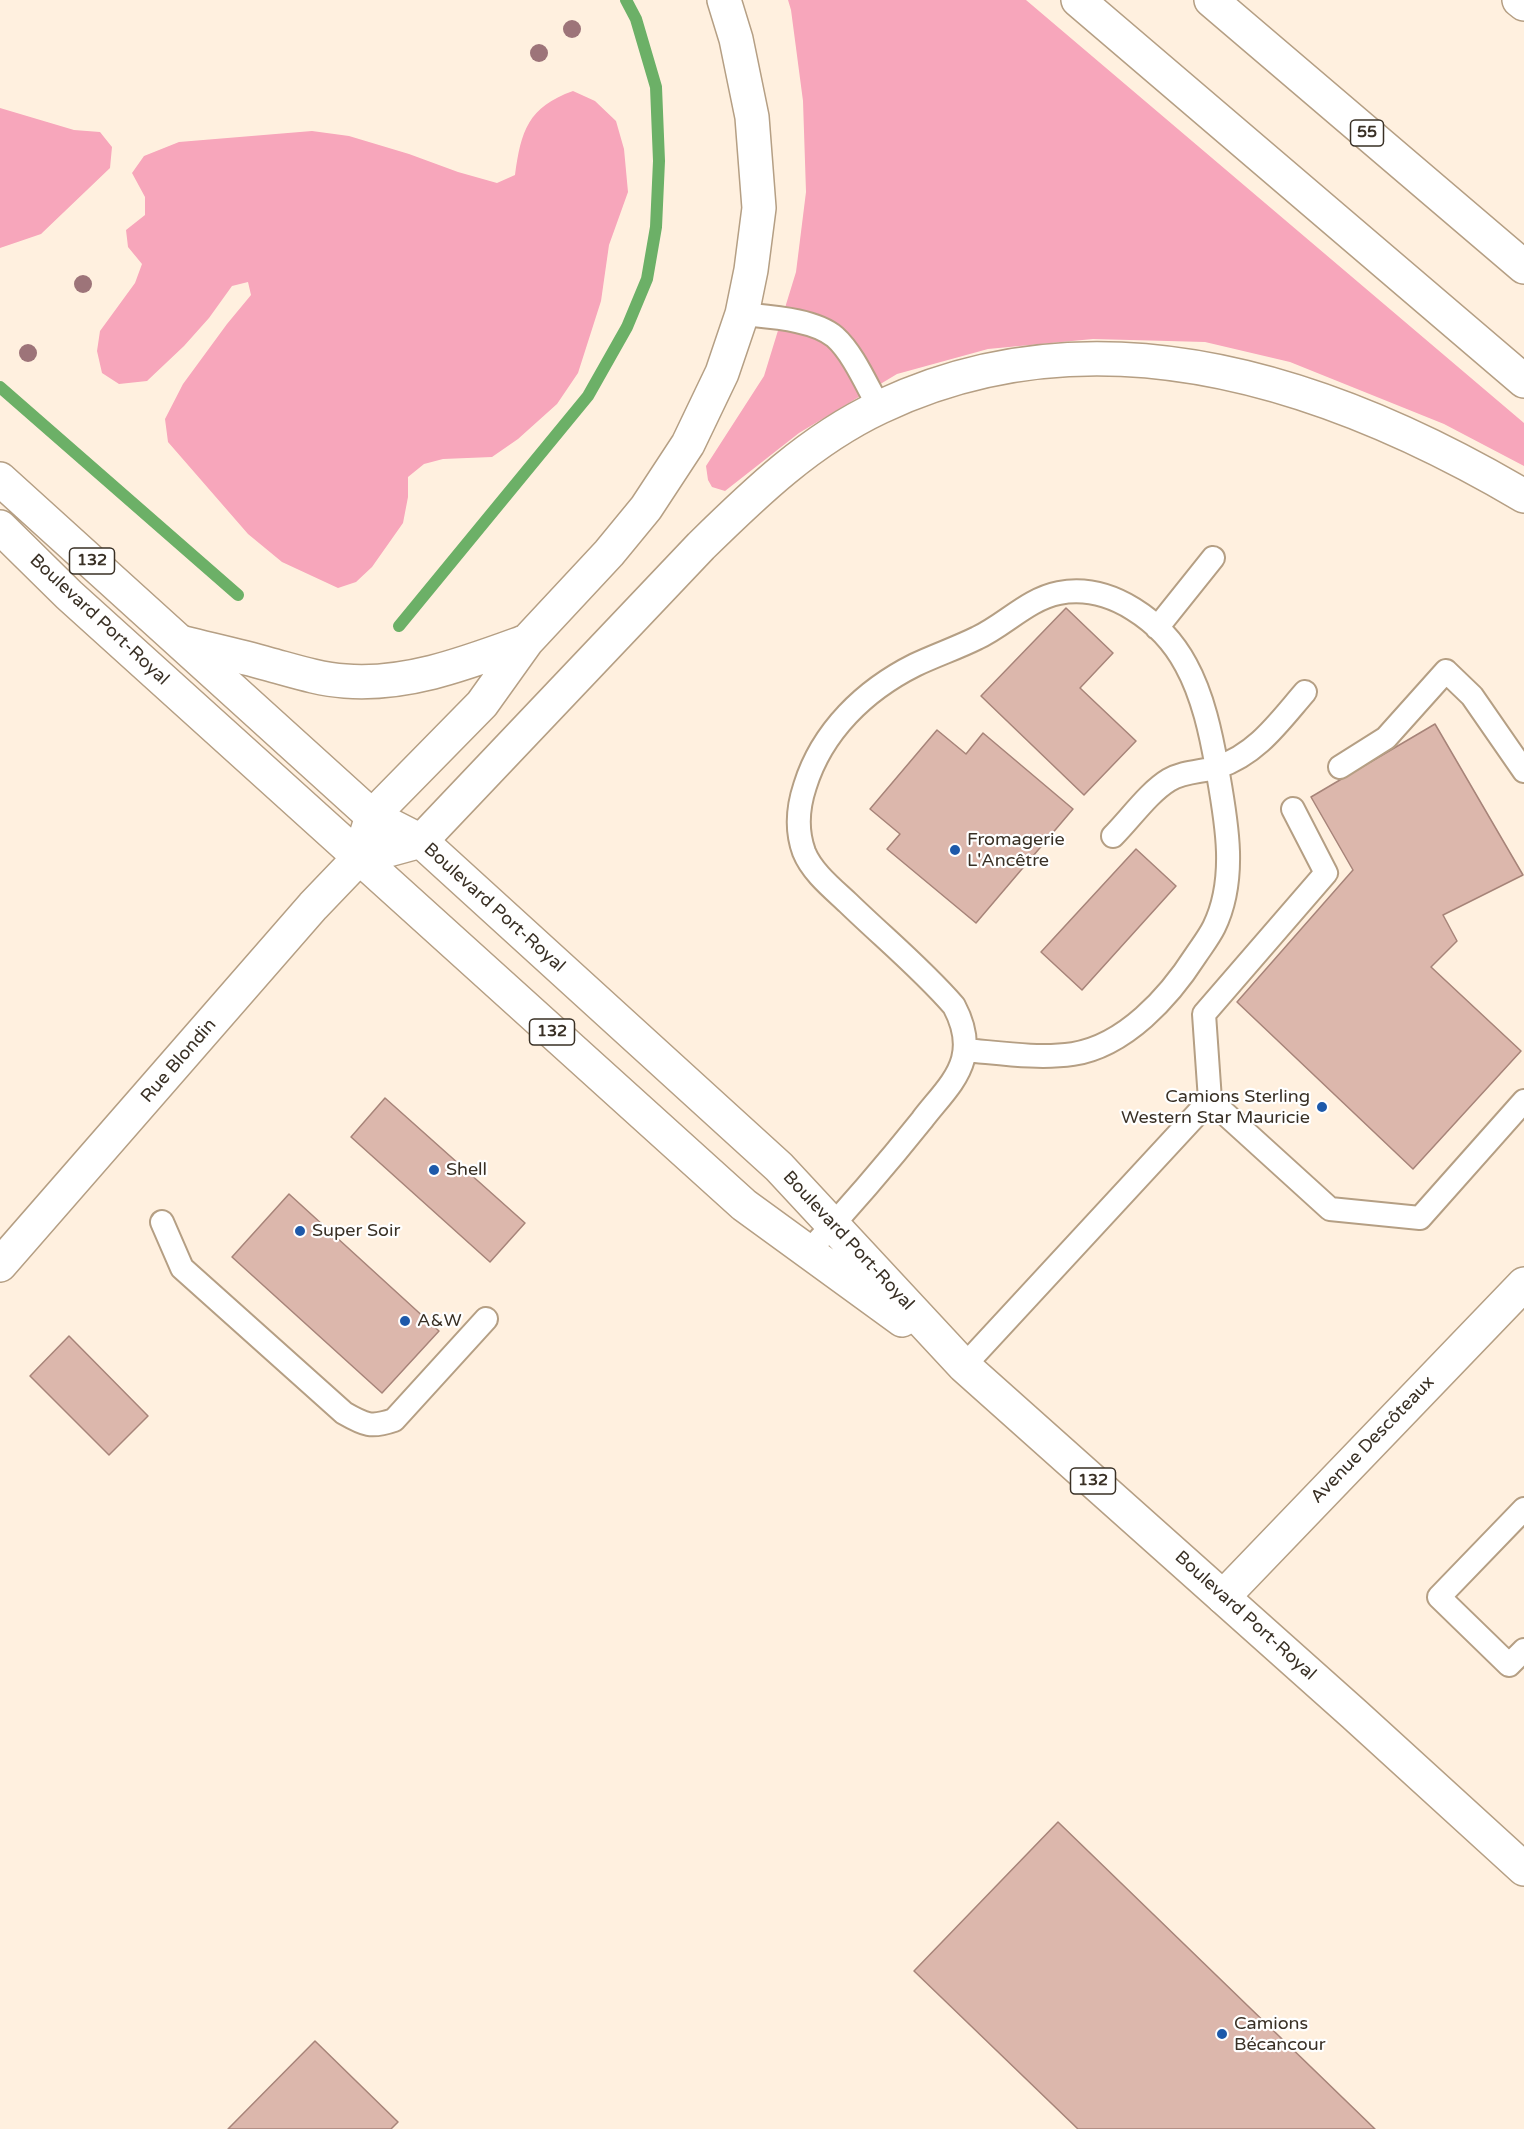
<!DOCTYPE html>
<html>
<head>
<meta charset="utf-8">
<style>
  body { margin:0 }
  canvas { display:block; background:#fff0df }
</style>
</head>
<body>
<canvas width="1524" height="2129"></canvas>
<script>
const context = document.querySelector('canvas').getContext('2d');
context.lineJoin = 'round';
function fill(path, color) {
  context.fillStyle = color;
  context.fill(path, 'evenodd');
}
function strokePath(path, color, width, dash) {
  context.strokeStyle = color;
  context.lineWidth = width;
  context.lineCap = dash ? 'butt' : 'round';
  context.setLineDash(dash || []);
  context.stroke(path);
}
function label(font, color, halo, rows, align = 'center') {
  context.font = font + ' "Varela Round",sans-serif';
  context.lineWidth = 4.5;
  context.setLineDash([]);
  context.textBaseline = 'middle';
  context.strokeStyle = halo;
  context.fillStyle = color;
  for (const [text, x, y, turn = 0] of rows) {
    context.save();
    context.translate(x, y);
    context.rotate((+turn || 0) * Math.PI / 180);
    context.textAlign = isNaN(turn) ? turn : align;
    if (halo) context.strokeText(text, 0, 0);
    context.fillText(text, 0, 0);
    context.restore();
  }
}
const green = new Path2D(`
  M 788,0 L 1026,0 L 1524,423 L 1524,466 L 1444,424 L 1290,362 L 1205,342 L 1093,339 L 988,349 L 897,374 L 799,433 L 725,491 L 712,487 L 708,480 L 706,466 L 764,376 L 796,272 L 806,192 L 803,101 L 791,10 Z
  M 573,91 L 595,101 L 616,121 L 624,149 L 628,192 L 609,245 L 601,301 L 578,373 L 557,404 L 518,439 L 492,457 L 443,459 L 424,464 L 408,477 L 408,497 L 403,523 L 372,567 L 356,582 L 338,588 L 282,562 L 248,534 L 168,442 L 165,419 L 183,384 L 227,324 L 251,295 L 248,282 L 232,286 L 209,318 L 184,346 L 147,381 L 119,384 L 102,373 L 97,351 L 100,331 L 135,283 L 142,264 L 128,247 L 126,230 L 145,215 L 145,197 L 132,173 L 144,156 L 179,142 L 312,131 L 349,136 L 409,154 L 458,172 L 497,183 L 515,175 C 521,131 528,107 573,91 Z
  M 0,108 L 74,130 L 100,132 L 112,147 L 110,168 L 41,234 L 0,248 Z`);
const stream = new Path2D(`
  M 0,387 L 238,595
  M 399,626 L 588,396 L 627,327 L 647,279 L 656,227 L 659,161 L 656,87 L 636,19 L 626,0`);
const building = new Path2D(`
  M 1066,608 L 1113,653 L 1080,688 L 1136,741 L 1084,795 L 981,696 Z
  M 1435,724 L 1523,875 L 1443,915 L 1457,941 L 1431,967 L 1521,1051 L 1413,1169 L 1237,1002 L 1353,870 L 1311,797 Z
  M 937,730 L 966,754 L 983,733 L 1073,809 L 976,923 L 887,849 L 900,834 L 870,809 Z
  M 1136,849 L 1176,886 L 1082,990 L 1041,952 Z
  M 385,1098 L 525,1223 L 490,1262 L 351,1137 Z
  M 289,1194 L 439,1331 L 382,1393 L 232,1257 Z
  M 69,1336 L 148,1416 L 109,1455 L 30,1376 Z
  M 1058,1822 L 1375,2129 L 1078,2129 L 914,1971 Z
  M 315,2041 L 398,2122 L 391,2129 L 228,2129 Z`);
const service = new Path2D(`
  M 742,314 C 769,317 814,319 835,337 C 853,353 867,386 879,407
  M 1157,628 L 1213,558
  M 1340,767 L 1386,738 L 1446,671 L 1472,696 L 1524,771
  M 1113,836 C 1130,819 1149,792 1169,780 C 1184,771 1203,772 1218,767 C 1257,754 1279,722 1305,692
  M 1210,1100 L 1204,1014 L 1326,873 L 1293,809
  M 162,1222 L 182,1268 L 344,1413 C 365,1425 371,1428 394,1420 L 486,1319
  M 808,1252 C 848,1209 886,1165 922,1120 C 936,1101 957,1082 963,1059 C 968,1040 963,1023 954,1006 C 922,969 883,937 848,903 C 832,888 812,872 804,852 C 796,830 798,807 805,786 C 822,731 865,690 915,665 C 936,655 957,648 977,638 C 1005,625 1028,599 1059,593 C 1111,583 1163,622 1186,665 C 1203,696 1211,734 1217,768 C 1226,819 1238,878 1214,927 C 1209,937 1202,946 1196,955 C 1169,997 1125,1046 1073,1054 C 1038,1059 1000,1053 965,1050
  M 964,1366 L 1210,1100 L 1330,1209 L 1420,1218 L 1524,1101
  M 1524,1509 L 1439,1597 L 1509,1665 L 1524,1650`);
const minor = new Path2D(`
  M 0,1265 L 313,906 L 359,858
  M 1223,1597 L 1524,1284`);
const primary = new Path2D(`
  M 0,479 L 372,816 L 421,841 L 779,1167 L 964,1366 L 1354,1714 L 1524,1869
  M 0,527 L 69,595 L 744,1205 L 902,1320`);
const motorway = new Path2D(`
  M 1078,0 L 1524,381
  M 1211,0 L 1524,267
  M 1519,0 L 1524,4
  M 184,643 C 212,650 240,656 268,664 C 294,671 318,679 345,681 C 408,686 469,662 527,641
  M 359,858 L 421,841 L 701,546 C 755,493 810,440 880,407 C 1097,304 1329,381 1524,496
  M 359,858 L 372,816 L 482,704 L 527,641 L 609,553 L 646,508 L 688,444 L 722,373 L 742,314 L 751,270 L 759,208 L 752,117 L 736,39 L 724,0`);
const trees = [
  [572,29],
  [539,53],
  [83,284],
  [28,353]
];
const markers = [
  [955,850,6,"#1d59aa"],
  [1322,1107,6,"#1d59aa"],
  [434,1170,6,"#1d59aa"],
  [300,1231,6,"#1d59aa"],
  [405,1321,6,"#1d59aa"],
  [1222,2034,6,"#1d59aa"]
];
const shields = [
  [1367,133,33],
  [92,561,45],
  [552,1032,45],
  [1093,1481,45]
];
const shieldNames = [
  ["55",1367,133],
  ["132",92,561],
  ["132",552,1032],
  ["132",1093,1481]
];
const streetNames = [
  ["Boulevard Port-Royal",99,620,43],
  ["Boulevard Port-Royal",494,908,42],
  ["Rue Blondin",179,1061,-49],
  ["Boulevard Port-Royal",848,1241,47],
  ["Avenue Descôteaux",1373,1440,-46],
  ["Boulevard Port-Royal",1245,1616,42]
];
const poiNames = [
  ["Fromagerie",967,840],
  ["L'Ancêtre",967,861],
  ["Camions Sterling",1310,1097,"right"],
  ["Western Star Mauricie",1310,1118,"right"],
  ["Shell",446,1170],
  ["Super Soir",312,1231],
  ["A&W",417,1321],
  ["Camions",1234,2024],
  ["Bécancour",1234,2045]
];
fill(green, '#f7a6bb');
strokePath(stream, '#6cb067', 12);
fill(building, '#dcb7ac');
strokePath(building, '#a78479', 1.5);
strokePath(service, '#b59f84', 26);
strokePath(minor, '#b59f84', 36);
strokePath(primary, '#b59f84', 36);
strokePath(motorway, '#b59f84', 36);
strokePath(service, '#fff', 22);
strokePath(minor, '#fff', 33);
strokePath(primary, '#fff', 33);
strokePath(motorway, '#fff', 33);
context.fillStyle = '#9d7479';
for (const [x, y] of trees) {
  context.beginPath();
  context.arc(x, y, 9, 0, 2 * Math.PI);
  context.fill();
}
for (const [x, y, r, color] of markers) {
  const dot = new Path2D();
  dot.arc(x, y, r, 0, 2 * Math.PI);
  context.fillStyle = color;
  context.fill(dot);
  strokePath(dot, '#fff', 2);
}
for (const [x, y, w] of shields) {
  const box = new Path2D();
  box.roundRect(x - w / 2, y - 13, w, 26, 4.5);
  context.fillStyle = '#fff';
  context.fill(box);
  strokePath(box, '#393025', 1.5);
}
label('bold 16px', '#393025', null, shieldNames);
label('18px', '#393025', '#fff', streetNames);
label('18px', '#393025', '#fff', poiNames, 'left');
</script>
</body>
</html>
